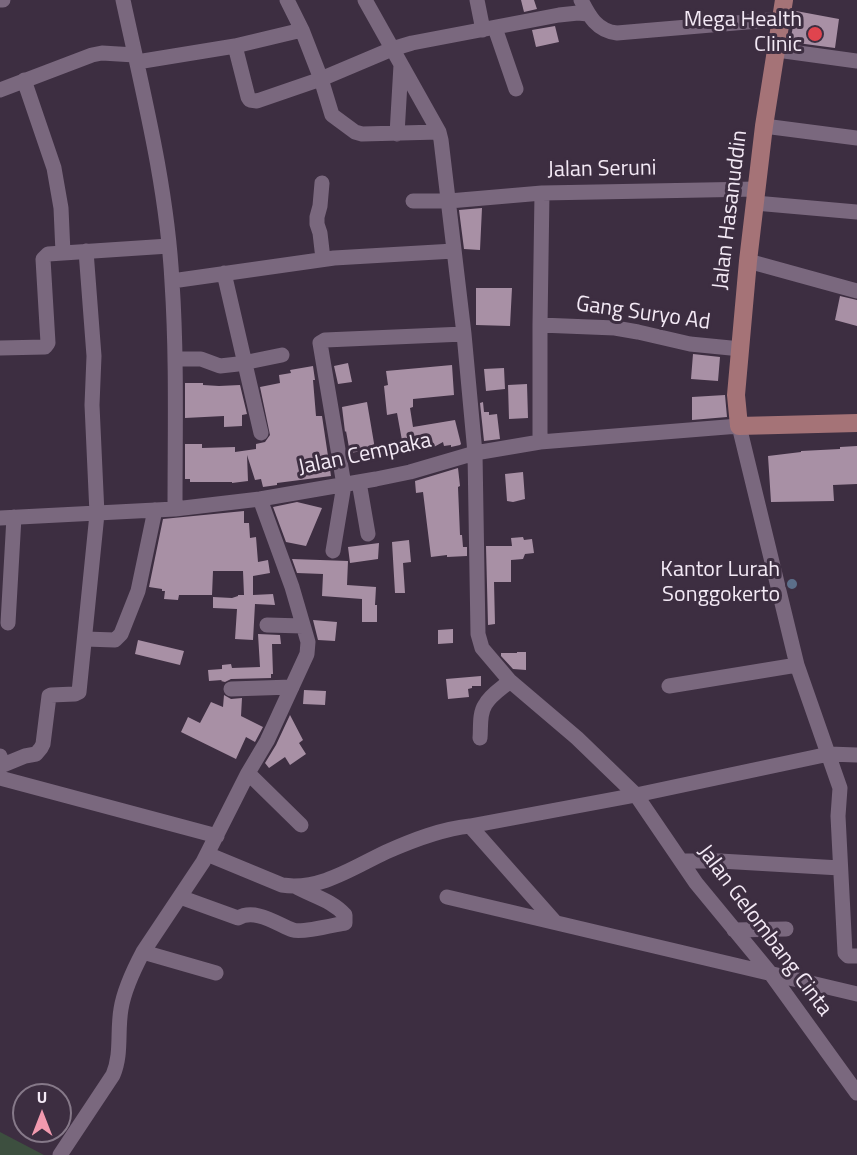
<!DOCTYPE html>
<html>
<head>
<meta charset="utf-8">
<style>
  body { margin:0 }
  #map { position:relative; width:857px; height:1155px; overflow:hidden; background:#3d2e41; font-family:"Titillium Web",sans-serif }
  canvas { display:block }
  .north { position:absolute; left:12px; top:1083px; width:60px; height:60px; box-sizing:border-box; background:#3d2e41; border:2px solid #867989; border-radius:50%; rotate:0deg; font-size:16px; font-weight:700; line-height:24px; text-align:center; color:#f3e9f5 }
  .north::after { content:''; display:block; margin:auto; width:21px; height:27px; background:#f29aaf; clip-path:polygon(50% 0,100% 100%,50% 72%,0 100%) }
</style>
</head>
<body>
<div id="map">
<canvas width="857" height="1155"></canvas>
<div class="north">U</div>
</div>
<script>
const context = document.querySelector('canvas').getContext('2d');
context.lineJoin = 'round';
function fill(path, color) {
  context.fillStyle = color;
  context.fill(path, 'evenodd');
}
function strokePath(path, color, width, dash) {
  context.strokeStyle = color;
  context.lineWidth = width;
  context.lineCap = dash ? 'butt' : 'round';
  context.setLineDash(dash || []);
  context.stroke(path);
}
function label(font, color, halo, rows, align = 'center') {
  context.font = font + ' "Titillium Web",sans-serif';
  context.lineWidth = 6;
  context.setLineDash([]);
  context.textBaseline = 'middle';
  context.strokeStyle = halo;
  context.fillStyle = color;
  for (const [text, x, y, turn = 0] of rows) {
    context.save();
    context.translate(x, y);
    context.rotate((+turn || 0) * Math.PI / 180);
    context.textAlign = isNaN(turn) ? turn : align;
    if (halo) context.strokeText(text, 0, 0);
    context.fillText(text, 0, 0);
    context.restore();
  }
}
const green = new Path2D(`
  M 0,1132 L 44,1155 L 0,1155 Z`);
const building = new Path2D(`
  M 521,0 L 534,0 L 537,9 L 524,12 Z
  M 796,11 L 839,19 L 835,48 L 790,42 Z
  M 555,26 L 559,42 L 536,47 L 532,30 Z
  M 482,208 L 480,250 L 464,249 L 459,210 Z
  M 476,288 L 512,288 L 510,326 L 476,325 Z
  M 840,296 L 857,300 L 857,326 L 835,320 Z
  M 693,354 L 720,357 L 718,381 L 691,379 Z
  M 348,363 L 352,382 L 338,384 L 334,366 Z
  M 452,365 L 454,395 L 413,399 L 413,407 L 410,408 L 413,427 L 455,420 L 461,444 L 460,445 L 451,447 L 451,445 L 444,446 L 443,442 L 432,448 L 423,448 L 422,442 L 403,446 L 397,413 L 387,415 L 384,386 L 388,385 L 386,371 Z
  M 313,366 L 315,380 L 313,380 L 316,416 L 322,416 L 331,476 L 277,483 L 277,485 L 263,487 L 261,479 L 255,480 L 247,455 L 248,481 L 232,483 L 232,482 L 190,482 L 190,479 L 185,479 L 185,444 L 202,444 L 202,448 L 235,447 L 235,452 L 256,449 L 256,444 L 265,442 L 270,435 L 260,387 L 280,383 L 279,375 L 291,373 L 290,370 Z
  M 504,368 L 505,389 L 486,391 L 484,369 Z
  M 185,383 L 203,383 L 203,385 L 219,386 L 240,385 L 247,414 L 242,415 L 242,426 L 224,427 L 224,416 L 185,418 Z
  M 527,384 L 528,418 L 509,419 L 508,385 Z
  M 725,395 L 727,417 L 692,420 L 692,397 Z
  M 367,402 L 375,449 L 350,453 L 346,431 L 345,432 L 342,407 Z
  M 483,402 L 484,412 L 489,412 L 489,415 L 497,414 L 500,439 L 484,441 L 480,403 Z
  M 857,446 L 857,484 L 833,485 L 834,501 L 771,502 L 768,456 L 801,452 L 801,451 L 840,449 L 840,447 Z
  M 458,468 L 460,486 L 458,487 L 460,535 L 462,535 L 463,547 L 467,547 L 467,556 L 447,557 L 447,555 L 431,557 L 423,492 L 416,493 L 415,481 Z
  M 523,472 L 525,499 L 513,502 L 507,501 L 505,474 Z
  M 297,502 L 322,508 L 306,546 L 286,542 L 273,507 Z
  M 244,511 L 244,523 L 249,523 L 250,538 L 256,537 L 258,562 L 268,560 L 270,573 L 253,576 L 253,595 L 273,594 L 275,605 L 255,604 L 253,640 L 235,639 L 237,609 L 213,608 L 213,597 L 232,598 L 238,596 L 238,595 L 244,595 L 243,571 L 213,571 L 212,595 L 179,595 L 178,600 L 164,599 L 165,591 L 162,591 L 162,589 L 149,587 L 163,519 Z
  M 523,537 L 524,540 L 532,539 L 534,553 L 525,554 L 523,559 L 511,560 L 511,582 L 494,582 L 495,624 L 488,625 L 486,546 L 512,546 L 511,538 Z
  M 409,540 L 411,562 L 403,563 L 405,593 L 395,593 L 392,542 Z
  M 379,543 L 378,559 L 350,563 L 348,547 Z
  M 292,559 L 348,561 L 347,585 L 376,587 L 375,605 L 377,605 L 377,622 L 362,622 L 362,599 L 322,596 L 323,574 L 297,573 Z
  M 313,620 L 337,622 L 335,641 L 318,640 Z
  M 453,629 L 453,643 L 438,644 L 438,630 Z
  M 258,634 L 280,635 L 281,644 L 272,644 L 273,674 L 271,674 L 271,678 L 231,679 L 225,682 L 221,681 L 222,680 L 209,681 L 208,670 L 222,669 L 222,665 L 231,664 L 232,668 L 260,667 Z
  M 138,640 L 184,651 L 180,665 L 135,654 Z
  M 517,652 L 526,652 L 526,670 L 513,669 L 501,656 L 501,653 L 517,653 Z
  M 481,676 L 481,686 L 472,686 L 472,688 L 468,689 L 469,697 L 448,699 L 446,679 Z
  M 304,690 L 326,691 L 325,705 L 303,704 Z
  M 224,695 L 231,699 L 242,698 L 241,716 L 263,727 L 255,742 L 246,737 L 236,759 L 181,732 L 188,717 L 200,723 L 211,702 L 223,707 Z
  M 290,715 L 303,740 L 299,743 L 306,754 L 290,765 L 285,757 L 269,768 L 265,763 L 276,745 Z`);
const minor = new Path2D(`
  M 0,0 L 3,0
  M 123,0 C 143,93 167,186 172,282 C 177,357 175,433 175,509
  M 287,0 L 302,30
  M 365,0 L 439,132 L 441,140 L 464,334 L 475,453 L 478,634 L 482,648 L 510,681 L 577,738 L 636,795 L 696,883 L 771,974 L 857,1093
  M 477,0 L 483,30
  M 581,0 C 589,16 597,31 617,33 L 782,19
  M 495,28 L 516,89
  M 777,50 L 857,61
  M 137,62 L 235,46
  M 24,80 L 54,168 L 61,208 L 63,253
  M 0,90 L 92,55 L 102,53 L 135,55
  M 764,126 L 857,138
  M 439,132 L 362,134 L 355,132 L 332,115 L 321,79 L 302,30 L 235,46 L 248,97 L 250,100 L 257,101 L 321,79 L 392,49 L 412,43 L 559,15 L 578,13 L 588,14
  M 397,134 L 401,65
  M 322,183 L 320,206 L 317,217 L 317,224 L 320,233 L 323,259
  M 413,201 L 449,201 L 542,193 L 757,189
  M 755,203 L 857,212
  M 748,261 L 857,291
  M 224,273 L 261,433
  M 172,281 L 334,258 L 454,251
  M 540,325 L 615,328 L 638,332 L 690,344 L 741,349
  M 0,348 L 45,347 L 48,343 L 43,259 L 48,254 L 169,246
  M 175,359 L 201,359 L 220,366 L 238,364 L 282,355
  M 540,442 L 540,325 L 542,193
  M 359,482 L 368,534
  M 0,518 L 175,509 L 260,499 L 376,479 L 410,472 L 475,453 L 540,442 L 739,426 L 797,665 L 840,788 L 838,816 L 845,953 L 848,956 L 857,956
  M 333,551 L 344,485 L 320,343 L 325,340 L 464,334
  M 8,623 L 14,517
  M 267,625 L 303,626
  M 85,639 L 115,640 L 121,634 L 138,591 L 155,510
  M 669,686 L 797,665
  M 231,689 L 292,687
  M 480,738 C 481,728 479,714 485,705 C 490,695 502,688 510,681
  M 0,756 L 3,765 L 25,756 L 36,754 L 41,748 L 43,744 L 49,696 L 51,695 L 75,694 L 79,692 L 97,514 L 92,405 L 94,356 L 86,251
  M 248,773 L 301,825
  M 0,778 L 217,836
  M 470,826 L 555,922
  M 207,854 L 282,885 C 320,891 354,867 386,852 C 413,840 441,829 470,826 L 636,795 L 829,754 L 857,755
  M 681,861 L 720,861 L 840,868
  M 180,897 L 238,918 C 255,908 277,924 293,930 C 301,933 334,925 345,923 L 345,915 C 332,900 312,896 295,886
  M 447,897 L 857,994
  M 734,930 L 786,929
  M 143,952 L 216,973
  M 60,1155 L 113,1075 C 122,1054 117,1032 121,1009 C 124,990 134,969 143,952 L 203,862 L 248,773 L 267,741 L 307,654 L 308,642 L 292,587 L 260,499`);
const major = new Path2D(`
  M 784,0 L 764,126 L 748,261 L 736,395 L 739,426 L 857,423`);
const markers = [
  [815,34,8,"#e0444e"],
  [792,584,6,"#5c6f8a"]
];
const poiNames = [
  ["Mega Health",802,21],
  ["Clinic",802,46],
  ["Kantor Lurah",780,571],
  ["Songgokerto",780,596]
];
const streetNames = [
  ["Jalan Seruni",602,170,-1],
  ["Jalan Hasanuddin",731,210,-83],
  ["Gang Suryo Ad",643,314,8],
  ["Jalan Cempaka",365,455,-12],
  ["Jalan Gelombang Cinta",764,931,53]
];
fill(green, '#3d4f3f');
fill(building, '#a890a5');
strokePath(minor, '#7a687e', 15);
strokePath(major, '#a57377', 18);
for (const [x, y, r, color] of markers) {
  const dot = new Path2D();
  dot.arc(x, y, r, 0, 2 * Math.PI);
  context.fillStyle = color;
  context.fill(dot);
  strokePath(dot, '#3d2e41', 2);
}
label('22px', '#f3e9f5', '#3d2e41', poiNames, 'right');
label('22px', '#f3e9f5', '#3d2e41', streetNames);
</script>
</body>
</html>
